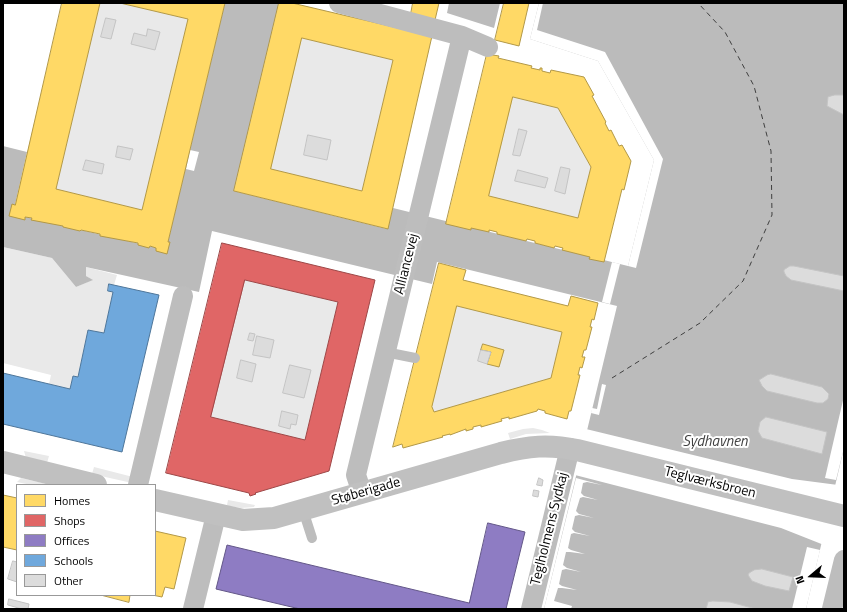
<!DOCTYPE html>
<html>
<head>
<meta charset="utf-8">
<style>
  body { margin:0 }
  #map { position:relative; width:847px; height:612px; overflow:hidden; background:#fff; font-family:"Titillium Web",sans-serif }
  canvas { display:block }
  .frame { position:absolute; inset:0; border:4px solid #000; pointer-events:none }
  .legend { position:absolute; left:16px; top:484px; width:140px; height:112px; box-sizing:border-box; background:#fff; border:1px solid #999; margin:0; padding:5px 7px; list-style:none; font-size:12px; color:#000 }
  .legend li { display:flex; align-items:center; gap:8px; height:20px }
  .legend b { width:20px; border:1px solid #999 }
  .north { position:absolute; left:791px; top:556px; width:40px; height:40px; -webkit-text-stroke:3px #fff; paint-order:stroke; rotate:251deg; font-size:11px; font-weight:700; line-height:16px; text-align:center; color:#000 }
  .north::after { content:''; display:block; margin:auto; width:14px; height:18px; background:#000; clip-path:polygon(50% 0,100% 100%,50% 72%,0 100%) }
</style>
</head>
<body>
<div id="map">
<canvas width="847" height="612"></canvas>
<div class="frame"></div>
<ul class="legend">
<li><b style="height:11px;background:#ffd966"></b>Homes</li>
<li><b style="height:11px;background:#e06666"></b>Shops</li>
<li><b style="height:11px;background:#8e7cc3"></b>Offices</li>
<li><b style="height:11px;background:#6fa8dc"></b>Schools</li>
<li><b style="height:11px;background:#dcdcdc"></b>Other</li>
</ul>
<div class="north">N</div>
</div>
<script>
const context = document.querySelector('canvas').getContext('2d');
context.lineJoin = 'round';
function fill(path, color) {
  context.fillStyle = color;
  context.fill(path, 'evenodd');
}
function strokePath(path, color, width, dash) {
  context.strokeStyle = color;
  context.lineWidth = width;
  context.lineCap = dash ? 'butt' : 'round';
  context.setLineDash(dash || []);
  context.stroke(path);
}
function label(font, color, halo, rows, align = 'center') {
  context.font = font + ' "Titillium Web",sans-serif';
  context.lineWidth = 4;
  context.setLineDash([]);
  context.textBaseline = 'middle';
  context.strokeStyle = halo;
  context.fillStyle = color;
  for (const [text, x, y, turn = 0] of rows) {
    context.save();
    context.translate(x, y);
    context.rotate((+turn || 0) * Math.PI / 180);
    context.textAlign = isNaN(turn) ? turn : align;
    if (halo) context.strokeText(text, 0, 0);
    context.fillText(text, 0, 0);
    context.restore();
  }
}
const green = new Path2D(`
  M 100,3 L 120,3 L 188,19 L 142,210 L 56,189 Z
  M 302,38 L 393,60 L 362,191 L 271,169 Z
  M 513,97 L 558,108 L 591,167 L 578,218 L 489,196 Z
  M 3,247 L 52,258 L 76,287 L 92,280 L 86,276 L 86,267 L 117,275 L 114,285 L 109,284 L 108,291 L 113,292 L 104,333 L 88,330 L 78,377 L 73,376 L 70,389 L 49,384 L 51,375 L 3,363 Z
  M 245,280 L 338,302 L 305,440 L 211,417 Z
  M 457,306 L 562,332 L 551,378 L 434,412 L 432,407 Z
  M 533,428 L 542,430 L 550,433 L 526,434 L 510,439 L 508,433 L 523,429 Z
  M 24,451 L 49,456 L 47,463 L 26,458 Z
  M 94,467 L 137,478 L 132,483 L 92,474 Z
  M 21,478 L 51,485 L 31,485 L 17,482 Z
  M 228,500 L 255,505 L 254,507 L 241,508 L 228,506 L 227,505 Z`);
const water = new Path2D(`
  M 225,3 L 279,3 L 234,191 L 387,229 L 393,208 L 628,266 L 654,160 L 598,61 L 530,39 L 539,3 L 844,3 L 844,448 L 806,609 L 544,609 L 617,306 L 437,262 L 432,284 L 212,231 L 199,292 L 86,267 L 86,276 L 93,280 L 76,287 L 52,258 L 3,247 L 3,146 L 27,152 L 13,214 L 166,250 Z
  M 449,3 L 500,3 L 494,28 L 447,13 Z`);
const pier = new Path2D(`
  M 539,3 L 543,3 L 537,30 L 605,52 L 663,159 L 636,268 L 628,266 L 654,160 L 598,61 L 530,39 Z
  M 190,150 L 199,152 L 194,171 L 186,169 Z
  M 612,262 L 620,264 L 610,304 L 602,302 Z
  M 602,384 L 606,385 L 599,415 L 591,413 L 592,408 L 597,409 Z
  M 844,396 L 844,448 L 836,480 L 825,478 Z
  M 586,429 L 792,479 L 838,485 L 824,545 L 781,528 L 575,475 Z
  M 576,478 L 602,485 L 587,482 L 583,483 L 581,493 L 584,496 L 598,500 L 583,497 L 580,498 L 576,511 L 579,514 L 594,518 L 579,515 L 575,516 L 572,529 L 575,532 L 590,536 L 574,533 L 571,534 L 568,548 L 571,550 L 585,554 L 570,552 L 566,552 L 563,565 L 567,568 L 581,572 L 566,569 L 562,570 L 559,584 L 562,586 L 577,590 L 562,588 L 558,588 L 554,601 L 572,606 L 571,609 L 544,609 Z
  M 807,547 L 820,550 L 806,609 L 792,609 Z`);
const homes = new Path2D(`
  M 62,3 L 100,3 L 56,189 L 142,210 L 188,19 L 120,3 L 225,3 L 168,242 L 170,242 L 167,254 L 156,251 L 156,248 L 150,246 L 149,248 L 138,245 L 138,243 L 100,236 L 100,234 L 81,230 L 80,231 L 63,227 L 63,226 L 31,220 L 32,218 L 25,217 L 25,220 L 9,216 L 12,204 L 15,205 Z
  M 279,3 L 292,3 L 432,36 L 388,229 L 234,191 ZM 302,38 L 393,60 L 362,191 L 271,169 Z
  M 413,3 L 439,3 L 435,20 L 411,14 Z
  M 504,3 L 529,3 L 519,46 L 495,40 Z
  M 487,54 L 499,56 L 498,58 L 532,66 L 531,68 L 540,70 L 540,68 L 542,68 L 542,71 L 550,73 L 551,70 L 584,77 L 594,95 L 592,96 L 606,122 L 605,123 L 609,131 L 611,130 L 619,146 L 622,145 L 631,161 L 624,190 L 622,189 L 604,262 L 589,259 L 590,257 L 562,250 L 563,248 L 555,246 L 554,248 L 535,243 L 535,241 L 527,239 L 526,241 L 497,234 L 497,232 L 489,230 L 489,232 L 471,228 L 471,230 L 446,224 ZM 513,97 L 558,108 L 591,167 L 578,218 L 489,196 Z
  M 439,263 L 466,270 L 463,280 L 568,306 L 571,296 L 598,303 L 594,320 L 592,319 L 590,327 L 592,327 L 586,350 L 584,350 L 582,357 L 585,357 L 582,368 L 580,367 L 578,375 L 580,375 L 571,411 L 569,411 L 567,419 L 545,413 L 545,411 L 538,409 L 537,411 L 509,419 L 509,417 L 501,419 L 502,421 L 481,427 L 481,425 L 473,427 L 473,429 L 466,431 L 466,429 L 450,435 L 450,434 L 442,436 L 443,437 L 403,448 L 402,444 L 393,447 ZM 457,306 L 562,332 L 551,378 L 434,412 L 432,407 Z
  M 483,344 L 504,350 L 499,367 L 487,364 L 491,352 L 481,350 Z
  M 3,495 L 17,498 L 17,550 L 3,547 Z
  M 155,531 L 186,538 L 174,589 L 165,587 L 162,597 L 152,595 L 155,595 Z
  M 101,595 L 130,595 L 129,602 Z`);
const shops = new Path2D(`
  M 222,243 L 375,280 L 329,471 L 255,493 L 256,494 L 250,496 L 249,493 L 166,473 ZM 245,280 L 338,302 L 305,440 L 211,417 Z`);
const offices = new Path2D(`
  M 488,523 L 525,532 L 506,609 L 300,609 L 216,589 L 227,545 L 469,603 Z`);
const schools = new Path2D(`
  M 109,284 L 159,295 L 122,452 L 3,424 L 3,373 L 70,389 L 73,376 L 78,377 L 88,330 L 104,333 L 113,292 L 108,291 Z`);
const ferry = new Path2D(`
  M 612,378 L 700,323 L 743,281 L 772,215 L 771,151 L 754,86 L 725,32 L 698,3`);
const building = new Path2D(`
  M 106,18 L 116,20 L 111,39 L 101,37 Z
  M 148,29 L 160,32 L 155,50 L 131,44 L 134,33 L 146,36 Z
  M 835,95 L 844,95 L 844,115 L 827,106 L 828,97 Z
  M 519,129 L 527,131 L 520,156 L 513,155 Z
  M 308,135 L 331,140 L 327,160 L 304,155 Z
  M 118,146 L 133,149 L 130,160 L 116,157 Z
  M 86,160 L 104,164 L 102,174 L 83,170 Z
  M 561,167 L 570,169 L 565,194 L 555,191 Z
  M 518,170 L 548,178 L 545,188 L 515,181 Z
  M 790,266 L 794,266 L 844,276 L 844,291 L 791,280 L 786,276 L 784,272 L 784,270 Z
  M 250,333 L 255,334 L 253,341 L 248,340 Z
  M 257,336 L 274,340 L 270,358 L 253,355 Z
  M 481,350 L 491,352 L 487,364 L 478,361 Z
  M 241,360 L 256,364 L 252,382 L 237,378 Z
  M 290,365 L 311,370 L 304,398 L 283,393 Z
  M 771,374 L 822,387 L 829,394 L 828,399 L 823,403 L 817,403 L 767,391 L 762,386 L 759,380 L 767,375 Z
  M 282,411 L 298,415 L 296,425 L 291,424 L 290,429 L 279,426 Z
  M 766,417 L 827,432 L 822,454 L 762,438 L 758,431 L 760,422 Z
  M 539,478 L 543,480 L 542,486 L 537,485 Z
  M 534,490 L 539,491 L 538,497 L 533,496 Z
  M 13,561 L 17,562 L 17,582 L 8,579 Z
  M 762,569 L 793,577 L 789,591 L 765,586 L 752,581 L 748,575 L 749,573 L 754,570 Z
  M 9,599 L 29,604 L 28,609 L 22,609 L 8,605 Z
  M 713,601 L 730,602 L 756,609 L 706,609 L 708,602 Z`);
const lane = new Path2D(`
  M 385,352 L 415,358
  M 303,510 L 312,538`);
const street = new Path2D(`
  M 339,3 L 462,36 L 488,47
  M 138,485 L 183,296
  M 362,493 L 356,475 L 462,36
  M 193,609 L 216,515
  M 531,609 L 570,448
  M 832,609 L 844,560`);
const secondary = new Path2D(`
  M 3,462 L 96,485
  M 155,500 L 243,520 L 274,518 L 501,453 C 528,446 549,444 577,450 L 844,516`);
const streetNames = [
  ["Alliancevej",407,264,-76],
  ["Teglværksbroen",710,483,14],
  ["Støberigade",366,492,-16],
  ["Teglholmens Sydkaj",550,529,-76]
];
const waterNames = [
  ["Sydhavnen",715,442]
];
fill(green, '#e9e9e9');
fill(water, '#bbb');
fill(pier, '#fff');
fill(homes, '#ffd966');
strokePath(homes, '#b29847', 1);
fill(shops, '#e06666');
strokePath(shops, '#9d4747', 1);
fill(offices, '#8e7cc3');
strokePath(offices, '#635788', 1);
fill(schools, '#6fa8dc');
strokePath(schools, '#4e769a', 1);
strokePath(ferry, '#3f3f3f', 1, [5, 4]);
fill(building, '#dcdcdc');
strokePath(building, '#c4c4c4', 1);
strokePath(lane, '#bdbdbd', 10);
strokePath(street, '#bdbdbd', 20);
strokePath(secondary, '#c0c0c0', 22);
label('14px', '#000', '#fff', streetNames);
label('italic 15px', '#3f3f3f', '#fff', waterNames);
</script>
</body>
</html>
